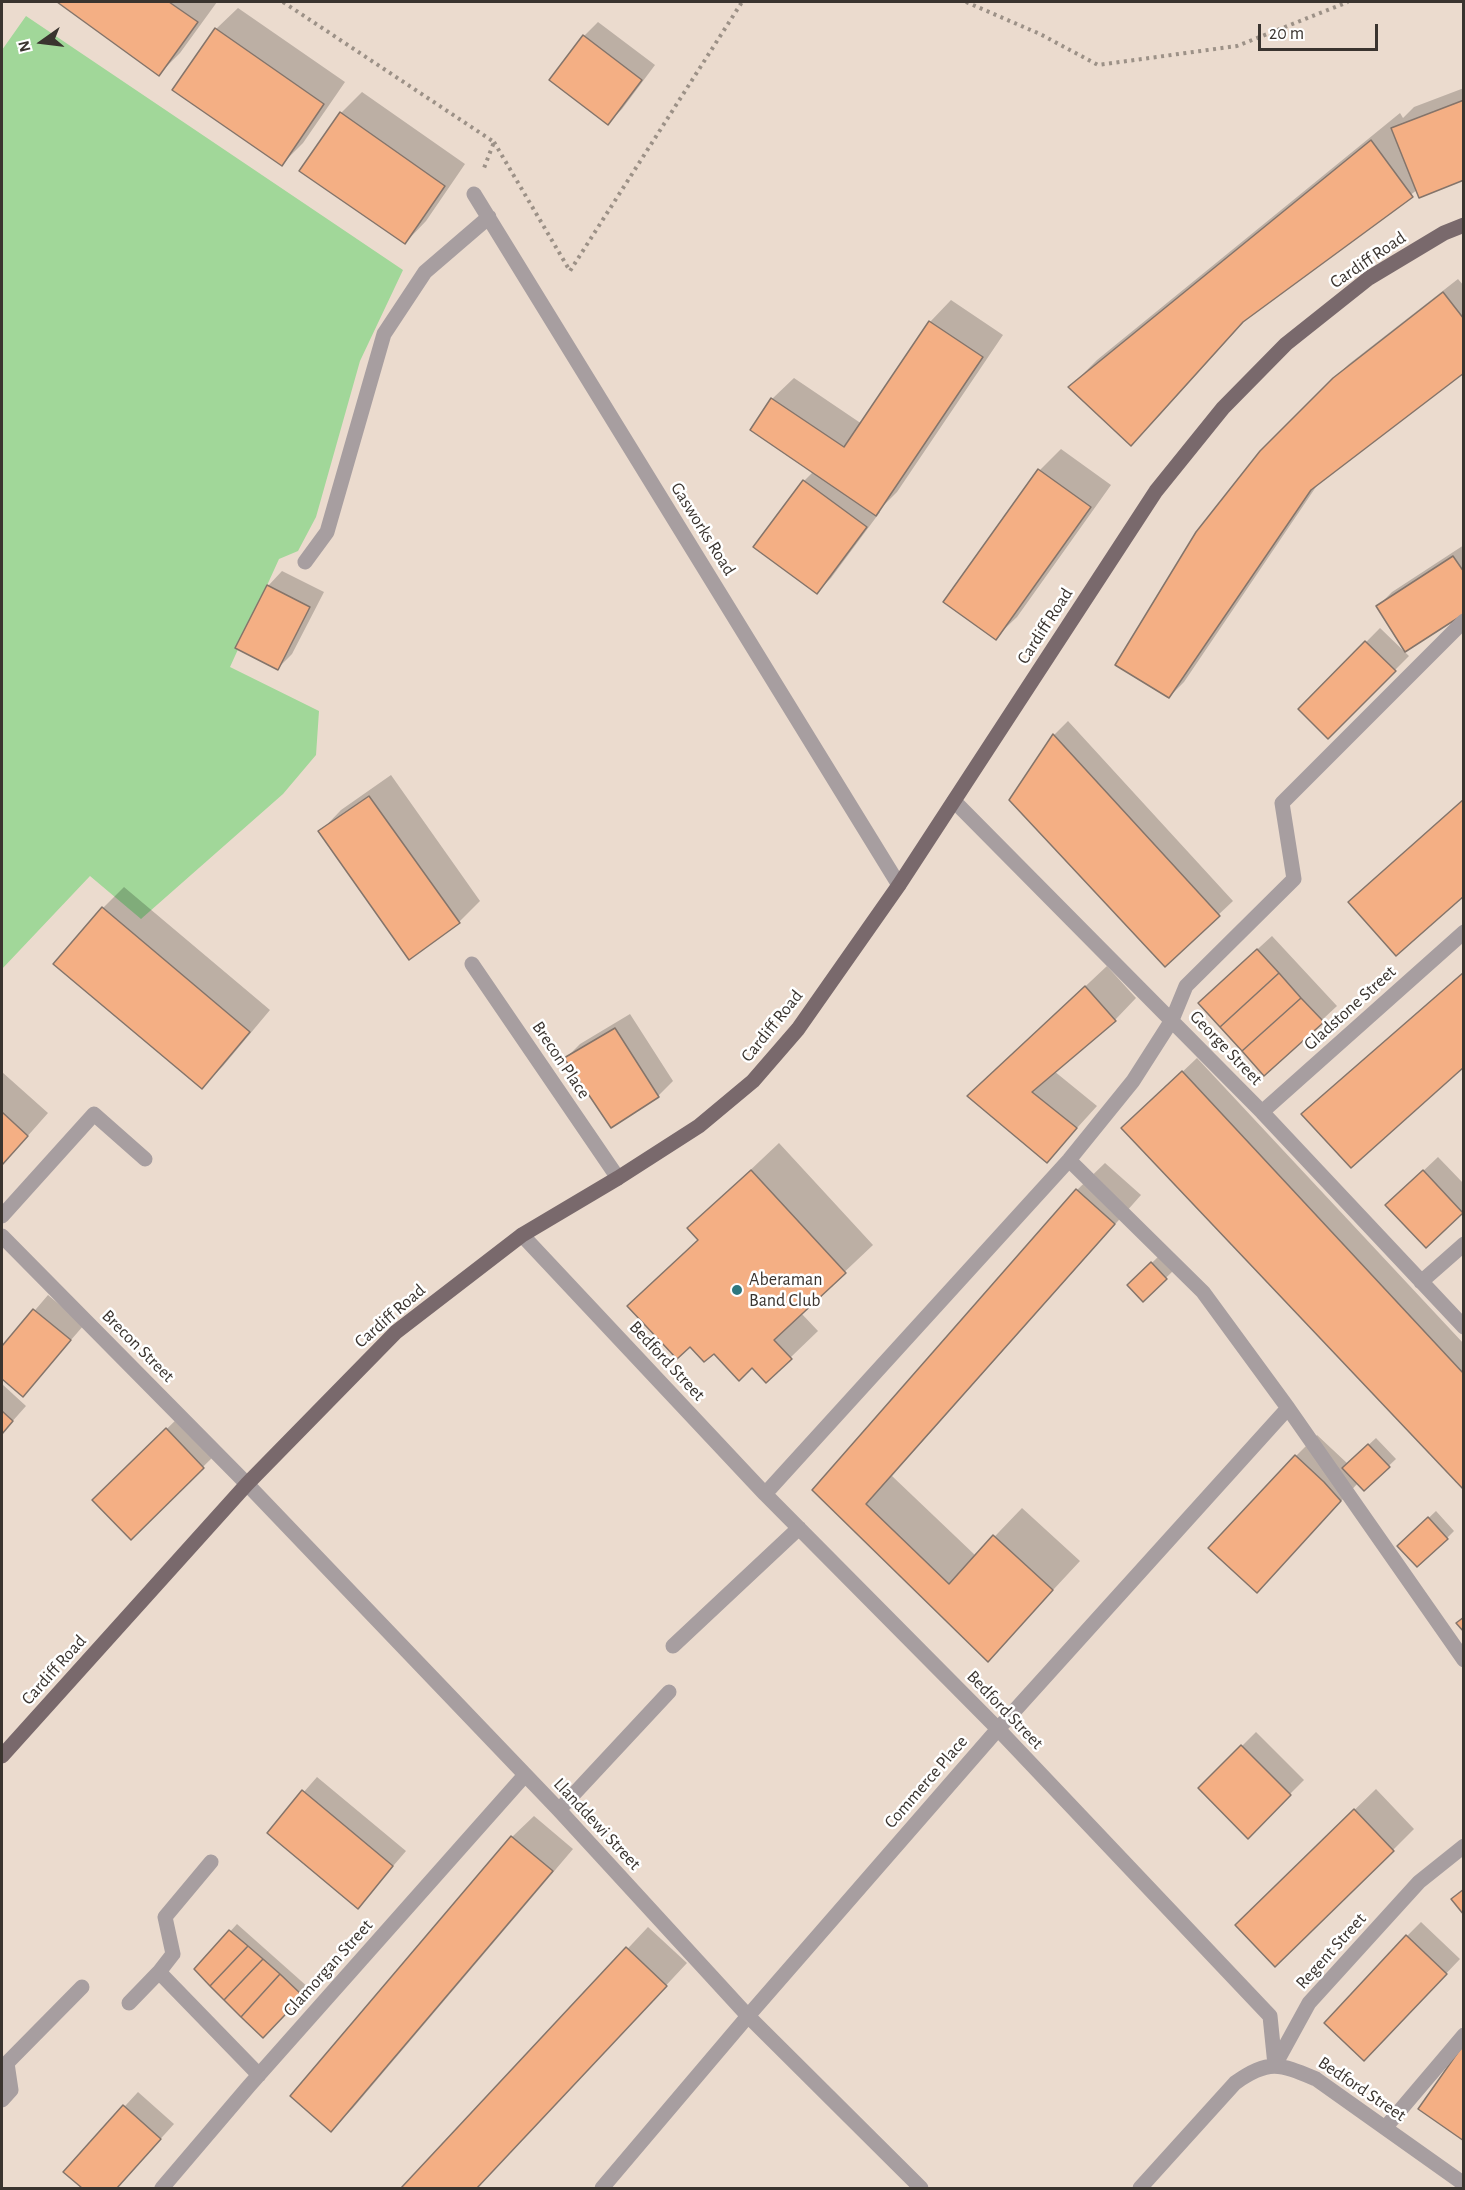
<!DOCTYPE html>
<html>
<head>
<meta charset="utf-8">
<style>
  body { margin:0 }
  #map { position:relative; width:1465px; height:2190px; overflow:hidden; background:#ebdbce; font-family:"Alegreya Sans",sans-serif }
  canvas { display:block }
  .frame { position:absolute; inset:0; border:3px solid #3a342f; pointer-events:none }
  .north { position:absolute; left:12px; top:12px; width:60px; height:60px; -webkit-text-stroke:4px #fff; paint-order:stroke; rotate:256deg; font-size:16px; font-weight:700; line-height:24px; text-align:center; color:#3a342f }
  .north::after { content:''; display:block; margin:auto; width:21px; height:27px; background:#3a342f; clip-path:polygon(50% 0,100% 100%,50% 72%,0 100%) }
  .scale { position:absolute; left:1258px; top:24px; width:120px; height:27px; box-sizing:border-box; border:3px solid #3a342f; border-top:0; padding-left:8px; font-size:18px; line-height:21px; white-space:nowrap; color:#3a342f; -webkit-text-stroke:4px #fff; paint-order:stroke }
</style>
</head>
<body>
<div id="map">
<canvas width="1465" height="2190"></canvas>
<div class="frame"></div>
<div class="north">N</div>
<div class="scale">20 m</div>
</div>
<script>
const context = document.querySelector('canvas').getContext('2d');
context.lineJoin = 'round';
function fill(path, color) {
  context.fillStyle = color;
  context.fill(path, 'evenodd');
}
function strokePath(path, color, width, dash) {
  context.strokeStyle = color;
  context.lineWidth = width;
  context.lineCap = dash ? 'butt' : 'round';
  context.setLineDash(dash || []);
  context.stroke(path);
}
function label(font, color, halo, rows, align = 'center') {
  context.font = font + ' "Alegreya Sans",sans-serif';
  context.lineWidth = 5;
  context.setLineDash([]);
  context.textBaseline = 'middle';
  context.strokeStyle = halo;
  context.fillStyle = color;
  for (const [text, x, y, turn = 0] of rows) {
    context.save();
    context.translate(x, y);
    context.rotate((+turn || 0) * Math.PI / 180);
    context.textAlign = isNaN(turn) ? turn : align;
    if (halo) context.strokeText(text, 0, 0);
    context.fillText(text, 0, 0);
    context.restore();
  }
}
const green = new Path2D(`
  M 26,16 L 403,270 L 360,361 L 316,517 L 298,551 L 279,559 L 230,667 L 319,711 L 316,755 L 283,794 L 141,919 L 90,876 L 2,969 L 2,50 Z`);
const shadow = new Path2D(`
  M 60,2 L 217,2 L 180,53 L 159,74 Z
  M 238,8 L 345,82 L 303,143 L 282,164 L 216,29 Z
  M 598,22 L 655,65 L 622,109 L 608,123 L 584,36 Z
  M 1464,88 L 1464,179 L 1417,190 L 1250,315 L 1159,416 L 1131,444 L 1070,387 L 1097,360 L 1400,113 L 1403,118 L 1414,107 Z
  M 362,92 L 465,164 L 426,221 L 405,243 L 341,113 Z
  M 1458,279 L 1464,286 L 1464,371 L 1320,481 L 1184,682 L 1169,697 L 1261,452 L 1349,364 Z
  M 951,300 L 1003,335 L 897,492 L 878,511 L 880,512 L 831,578 L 817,592 L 755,547 L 804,481 L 813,472 L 772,399 L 794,378 L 862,424 L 930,322 Z
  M 1061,449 L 1111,485 L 1017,617 L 995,638 L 945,602 L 1040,470 Z
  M 1464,545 L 1464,612 L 1378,606 L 1392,592 Z
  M 282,571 L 324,592 L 292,654 L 278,668 L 237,647 L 268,586 Z
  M 1380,628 L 1409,656 L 1328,737 L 1300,709 Z
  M 1068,721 L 1233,901 L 1165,965 L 1011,800 L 1054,735 Z
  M 391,775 L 480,901 L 459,922 L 320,832 L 341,810 Z
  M 124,887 L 270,1010 L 223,1066 L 202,1087 L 56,964 L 103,908 Z
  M 1272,936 L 1337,1006 L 1264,1074 L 1214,989 Z
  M 1107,966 L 1136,998 L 1115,1020 L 1054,1071 L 1097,1106 L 1047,1161 L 991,1075 Z
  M 630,1014 L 673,1081 L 658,1096 L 611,1126 L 566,1058 L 580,1044 Z
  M 1197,1058 L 1464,1344 L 1464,1487 L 1138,1114 Z
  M 2,1072 L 48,1113 L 2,1165 Z
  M 779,1143 L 873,1245 L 801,1313 L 818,1331 L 766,1381 L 699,1239 L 689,1228 Z
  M 1438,1157 L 1464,1184 L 1464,1211 L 1426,1246 L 1402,1191 Z
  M 1105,1163 L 1141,1195 L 892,1476 L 976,1556 L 1022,1508 L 1080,1561 L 988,1660 L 815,1489 L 1077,1190 Z
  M 1158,1257 L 1173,1271 L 1143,1300 L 1129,1285 Z
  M 48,1295 L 84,1325 L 23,1395 L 2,1377 L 2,1349 Z
  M 2,1384 L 26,1406 L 2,1433 Z
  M 181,1415 L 218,1452 L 131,1538 L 94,1500 Z
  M 1317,1435 L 1348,1464 L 1376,1438 L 1396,1459 L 1364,1489 L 1358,1483 L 1278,1569 L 1296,1456 Z
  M 1436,1511 L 1454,1531 L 1447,1538 L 1399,1546 Z
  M 1256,1732 L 1304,1780 L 1248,1836 L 1200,1788 Z
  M 317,1777 L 406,1851 L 358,1907 L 269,1832 Z
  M 1376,1789 L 1414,1829 L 1393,1850 L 1258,1904 Z
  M 534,1816 L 573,1849 L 353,2108 L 331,2130 L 292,2096 L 512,1837 Z
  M 1421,1922 L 1460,1959 L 1378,2045 L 1407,1936 Z
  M 237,1924 L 309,1988 L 263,2036 L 196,1969 Z
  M 648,1927 L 687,1963 L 477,2188 L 403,2188 Z
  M 138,2092 L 174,2124 L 116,2188 L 84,2188 L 65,2171 Z`);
const building = new Path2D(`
  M 57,2 L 169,2 L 198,22 L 159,76 Z
  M 215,28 L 324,104 L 282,166 L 172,90 Z
  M 583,35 L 642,80 L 608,125 L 549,80 Z
  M 1464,100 L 1464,180 L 1419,198 L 1391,128 Z
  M 340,112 L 445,186 L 405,244 L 299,171 Z
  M 1371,140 L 1413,197 L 1243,322 L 1131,446 L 1068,387 Z
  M 1443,292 L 1464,319 L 1464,373 L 1311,490 L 1169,698 L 1115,665 L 1196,532 L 1260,451 L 1333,378 Z
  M 929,321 L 983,357 L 876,516 L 750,430 L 771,398 L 844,447 Z
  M 1038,469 L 1091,507 L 996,640 L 943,602 Z
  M 803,480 L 867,527 L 817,594 L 753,547 Z
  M 1453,556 L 1464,572 L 1464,614 L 1405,652 L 1376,606 Z
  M 267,585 L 310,607 L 278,670 L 235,648 Z
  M 1365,641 L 1396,671 L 1328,739 L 1298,709 Z
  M 1053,734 L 1220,916 L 1165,967 L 1009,800 Z
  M 369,796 L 460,923 L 409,960 L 318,831 Z
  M 1464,799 L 1464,896 L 1396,956 L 1348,902 Z
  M 102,907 L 250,1032 L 202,1089 L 53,964 Z
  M 1257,949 L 1279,973 L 1220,1027 L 1198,1003 Z
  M 1464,972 L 1464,1067 L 1351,1168 L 1301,1114 Z
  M 1279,973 L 1301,998 L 1242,1051 L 1220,1027 Z
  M 1085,986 L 1116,1021 L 1032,1092 L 1077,1128 L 1047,1163 L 967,1096 Z
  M 1301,998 L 1324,1022 L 1264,1076 L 1242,1051 Z
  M 615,1028 L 659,1097 L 611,1128 L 564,1058 Z
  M 1182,1071 L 1464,1374 L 1464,1490 L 1121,1128 Z
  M 2,1112 L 28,1136 L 2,1165 Z
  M 751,1170 L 846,1273 L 774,1340 L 792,1359 L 766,1383 L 752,1368 L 739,1381 L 714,1354 L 704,1362 L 690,1347 L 677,1359 L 627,1306 L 698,1240 L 687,1228 Z
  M 1423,1170 L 1463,1213 L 1426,1248 L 1385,1205 Z
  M 1076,1189 L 1115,1224 L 866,1504 L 949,1584 L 993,1535 L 1053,1590 L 988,1662 L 812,1490 Z
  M 1151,1262 L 1167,1279 L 1143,1302 L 1127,1285 Z
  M 33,1309 L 71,1340 L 23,1397 L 2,1379 L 2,1346 Z
  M 2,1411 L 13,1421 L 2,1434 Z
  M 166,1428 L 204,1468 L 131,1540 L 92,1500 Z
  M 1368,1444 L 1390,1467 L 1364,1491 L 1342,1468 Z
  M 1295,1455 L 1324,1482 L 1341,1501 L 1257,1593 L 1208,1548 Z
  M 1428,1517 L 1448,1539 L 1417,1567 L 1397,1546 Z
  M 1464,1617 L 1464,1632 L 1456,1623 Z
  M 1241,1745 L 1291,1795 L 1248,1839 L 1198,1788 Z
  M 302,1790 L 393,1866 L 358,1909 L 267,1833 Z
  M 1354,1809 L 1394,1851 L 1275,1967 L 1235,1925 Z
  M 511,1836 L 553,1871 L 331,2132 L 290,2096 Z
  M 1464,1889 L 1464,1915 L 1451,1899 Z
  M 229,1930 L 248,1946 L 210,1986 L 194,1969 Z
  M 1406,1935 L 1447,1974 L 1364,2061 L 1324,2023 Z
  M 248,1946 L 263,1959 L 224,2000 L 210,1986 Z
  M 626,1947 L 667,1986 L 477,2188 L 401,2188 Z
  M 263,1959 L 280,1974 L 241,2017 L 224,2000 Z
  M 280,1974 L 303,1996 L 263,2038 L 241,2017 Z
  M 1461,2048 L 1464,2050 L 1464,2141 L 1418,2109 Z
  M 123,2105 L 161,2139 L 117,2188 L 82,2188 L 63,2172 Z`);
const path = new Path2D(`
  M 283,2 L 494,142 L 484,168
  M 966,2 L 1040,34 L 1098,65 L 1237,46 L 1348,2
  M 494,142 L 570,271 L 742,2`);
const minor = new Path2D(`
  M 474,194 L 899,885
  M 305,562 L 327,532 L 384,334 L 425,272 L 489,217
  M 954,801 L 1262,1112 L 1464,1327
  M 472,964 L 618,1178
  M 1262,1112 L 1464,932
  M 1069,1160 L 1203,1292 L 1288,1408 L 1464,1660
  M 2,1216 L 94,1114 L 145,1159
  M 522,1235 L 765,1494 L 998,1729 L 1270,2016 L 1275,2065
  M 2,1236 L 247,1484 L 559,1810 L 748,2016 L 921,2188
  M 1421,1282 L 1464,1244
  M 765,1494 L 1069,1160 L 1133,1081 L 1172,1020 L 1186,986 L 1294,879 L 1282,803 L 1464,621
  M 673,1646 L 799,1528
  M 559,1810 L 669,1692
  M 159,1972 L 173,1954 L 165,1917 L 211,1862
  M 129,2003 L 159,1972 L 259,2075
  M 1275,2065 L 1309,2003 L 1419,1882 L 1464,1846
  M 2,2100 L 11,2090 L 7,2063 L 82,1987
  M 1385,2128 L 1464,2035
  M 162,2188 L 249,2086 L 525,1775
  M 602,2188 L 748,2016 L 998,1729 L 1288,1408
  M 1140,2188 L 1235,2083 C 1269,2059 1280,2064 1316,2079 L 1464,2184`);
const major = new Path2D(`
  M 2,1756 L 247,1484 L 396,1332 L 522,1235 L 618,1178 L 699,1126 L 753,1081 L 798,1029 L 899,885 L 1156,491 L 1223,408 L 1286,344 L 1369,278 L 1444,233 L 1464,225`);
const markers = [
  [737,1290,6,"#2e777e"]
];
const streetNames = [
  ["Cardiff Road",1368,260,-34],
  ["Gasworks Road",703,529,58],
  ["Cardiff Road",1045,626,-57],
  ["Gladstone Street",1350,1008,-42],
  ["Cardiff Road",772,1026,-51],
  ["George Street",1226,1048,46],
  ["Brecon Place",561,1060,56],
  ["Cardiff Road",390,1316,-41],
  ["Brecon Street",138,1346,45],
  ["Bedford Street",667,1361,47],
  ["Cardiff Road",54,1670,-48],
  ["Bedford Street",1005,1710,46],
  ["Commerce Place",926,1782,-49],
  ["Llanddewi Street",597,1824,47],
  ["Regent Street",1331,1951,-48],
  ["Glamorgan Street",328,1968,-48],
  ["Bedford Street",1362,2089,34]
];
const poiNames = [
  ["Aberaman",749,1280],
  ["Band Club",749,1301]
];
fill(green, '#a1d799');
fill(shadow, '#0003');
fill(building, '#f4af84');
strokePath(building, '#84746a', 1.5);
strokePath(path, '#9c9187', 4, [3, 4.5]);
strokePath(minor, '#a79ea0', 15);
strokePath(major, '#79696c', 15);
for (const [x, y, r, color] of markers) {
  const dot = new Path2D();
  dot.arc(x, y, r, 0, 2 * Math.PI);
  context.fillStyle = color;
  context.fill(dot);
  strokePath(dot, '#fff', 2);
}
label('18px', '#3a342f', '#fff', streetNames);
label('18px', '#3a342f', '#fff', poiNames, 'left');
</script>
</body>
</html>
